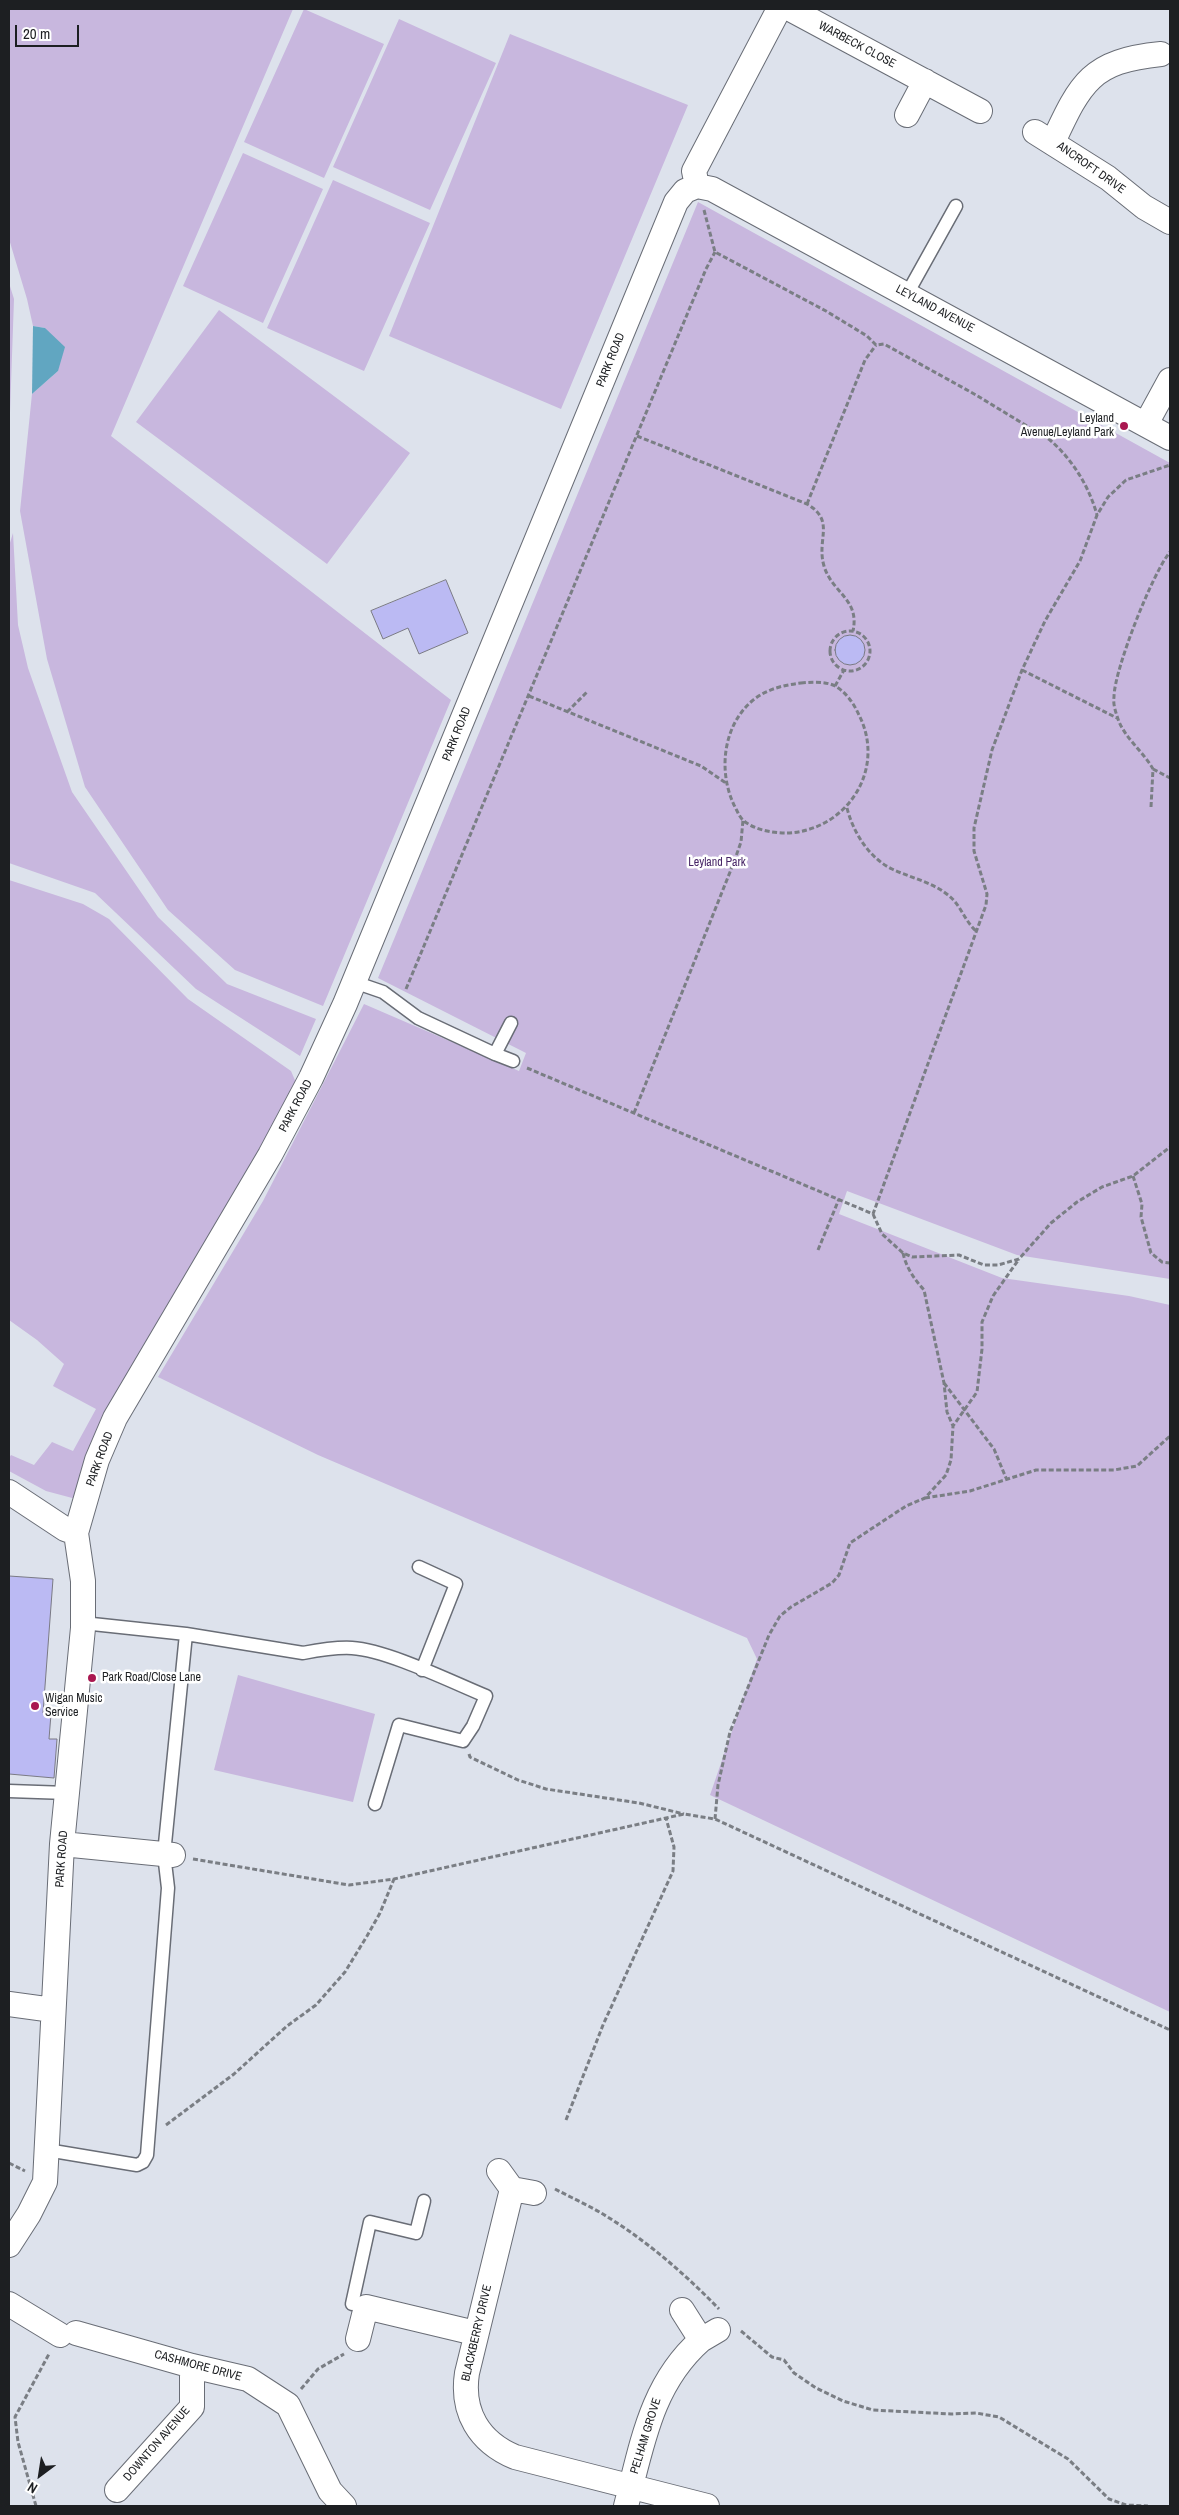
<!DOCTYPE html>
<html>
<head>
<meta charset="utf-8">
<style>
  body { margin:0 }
  #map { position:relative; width:1179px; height:2515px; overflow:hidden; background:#dde2ec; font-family:"Archivo Narrow",sans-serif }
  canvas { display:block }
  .frame { position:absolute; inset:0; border:10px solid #1d1f22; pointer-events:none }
  .north { position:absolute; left:15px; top:2450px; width:50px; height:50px; -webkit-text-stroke:4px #fff; paint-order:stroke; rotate:211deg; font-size:14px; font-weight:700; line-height:20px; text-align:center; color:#1d1f22 }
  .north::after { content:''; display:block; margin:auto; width:18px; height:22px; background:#1d1f22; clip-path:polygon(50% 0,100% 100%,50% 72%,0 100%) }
  .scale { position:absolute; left:15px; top:25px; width:64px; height:22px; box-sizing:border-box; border:2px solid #1d1f22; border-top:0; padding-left:6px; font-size:15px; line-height:18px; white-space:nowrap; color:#1d1f22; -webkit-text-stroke:4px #fff; paint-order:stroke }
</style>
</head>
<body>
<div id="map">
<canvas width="1179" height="2515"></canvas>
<div class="frame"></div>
<div class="north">N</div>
<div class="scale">20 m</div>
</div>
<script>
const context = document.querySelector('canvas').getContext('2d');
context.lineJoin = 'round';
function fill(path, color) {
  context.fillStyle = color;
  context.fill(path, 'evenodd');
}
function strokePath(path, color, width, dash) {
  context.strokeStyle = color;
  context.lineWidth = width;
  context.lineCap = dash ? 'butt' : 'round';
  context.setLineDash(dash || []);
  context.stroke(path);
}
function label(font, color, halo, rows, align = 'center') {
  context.font = font + ' "Archivo Narrow",sans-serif';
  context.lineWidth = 5;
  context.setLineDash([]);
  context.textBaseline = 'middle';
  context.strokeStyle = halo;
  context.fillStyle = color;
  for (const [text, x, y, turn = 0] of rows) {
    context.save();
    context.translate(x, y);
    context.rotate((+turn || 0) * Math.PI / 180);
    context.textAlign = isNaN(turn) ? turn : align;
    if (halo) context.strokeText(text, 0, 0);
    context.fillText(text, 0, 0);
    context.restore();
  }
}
const green = new Path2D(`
  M 9,9 L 293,9 L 111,436 L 451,700 L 323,1006 L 235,970 L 168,910 L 85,787 L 47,659 L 20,511 L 32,394 L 58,371 L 45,328 L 33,326 L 27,299 L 9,239 Z
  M 304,9 L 384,44 L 324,178 L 244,142 Z
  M 399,19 L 496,63 L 430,210 L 333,167 Z
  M 510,34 L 688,105 L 561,409 L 389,336 Z
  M 243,153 L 323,189 L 263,323 L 183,286 Z
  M 333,180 L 430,223 L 364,371 L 267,328 Z
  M 698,202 L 1170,463 L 1170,1279 L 1017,1255 L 847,1191 L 839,1214 L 1002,1278 L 1129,1296 L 1170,1305 L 1170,2012 L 710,1795 L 757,1659 L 747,1638 L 318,1455 L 158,1377 L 263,1201 L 364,1004 L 519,1071 L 526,1053 L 378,978 Z
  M 9,283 L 14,299 L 9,441 Z
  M 219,310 L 410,453 L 327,564 L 136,422 Z
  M 13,533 L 18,625 L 28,668 L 72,792 L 158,917 L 227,984 L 316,1019 L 300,1056 L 196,989 L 95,893 L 9,863 L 9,546 Z
  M 9,880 L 83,904 L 109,919 L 188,999 L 291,1071 L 297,1085 L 76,1499 L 46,1491 L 9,1471 L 9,1458 L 11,1455 L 34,1465 L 52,1442 L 73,1451 L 96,1409 L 53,1386 L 64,1364 L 37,1340 L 9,1320 Z
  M 238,1675 L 375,1714 L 353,1802 L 214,1770 Z`);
const water = new Path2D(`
  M 33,326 L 45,328 L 65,347 L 58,371 L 32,394 Z`);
const building = new Path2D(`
  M 446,580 L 468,633 L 419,654 L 408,628 L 383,639 L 371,611 Z
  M835 650a15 15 0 1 1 30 0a15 15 0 1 1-30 0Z
  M 9,1576 L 53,1579 L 43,1713 L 51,1714 L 49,1739 L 57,1739 L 54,1778 L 9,1774 Z`);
const path = new Path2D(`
  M 704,210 L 715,252 L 826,311 L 867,336 L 876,345 L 884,344 L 976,395 L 1050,440 C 1072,459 1089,486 1097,515
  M 637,436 L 807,504 C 836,521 816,539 824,566 C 832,593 860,599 853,631
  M 807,504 L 865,360 L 876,345
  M830 651a20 20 0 1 1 40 0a20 20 0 1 1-40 0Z
  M 1022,670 L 1117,718
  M 801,683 C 812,682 825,681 835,686 C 846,692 854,704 859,715 C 887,770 846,831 787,833 C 773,833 755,830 744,821 C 739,817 737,810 734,805 C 718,771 723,726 752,701 C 766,689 784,685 801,683 Z
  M 835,686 L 844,670
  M 529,696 L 701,766 L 726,783
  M 567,712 L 588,691
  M 1153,769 L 1170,778
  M 1151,807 L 1153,769 C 1143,751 1123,737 1117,716 C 1115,710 1113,703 1114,697 C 1114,670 1153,572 1170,552
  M 847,808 C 853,832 869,858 892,869 C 911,878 932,882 948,895 C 961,905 964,920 976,931
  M 406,989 L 706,269 L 715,252
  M 527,1068 L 873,1214 L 986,905 L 987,894 L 974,851 L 974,828 L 992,750 L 1022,670 L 1045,621 L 1080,561 L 1097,515 L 1108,497 L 1126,480 L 1170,465
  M 634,1113 L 734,862 L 741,842 L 743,820
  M 1133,1176 L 1142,1204 L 1141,1217 L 1151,1253 L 1162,1262 L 1170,1263
  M 873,1214 L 882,1234 L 903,1253 L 912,1257 L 959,1255 L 984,1265 L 998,1265 L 1019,1259 L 1051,1223 L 1077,1202 L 1102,1187 L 1133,1176 L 1170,1147
  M 818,1250 L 839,1199
  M 903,1253 C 906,1267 914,1279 924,1290 L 944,1383 L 947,1412 L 953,1426
  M 944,1383 L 994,1449 L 1006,1478
  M 925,1498 L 970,1491 L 1036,1470 L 1114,1470 L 1137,1466 L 1170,1436
  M 469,1754 L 470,1757 L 518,1780 L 546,1789 L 639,1803 L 684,1814
  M 715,1819 L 718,1785 L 730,1732 L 769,1635 L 780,1616 L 791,1607 L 832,1583 L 839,1575 L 850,1543 L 906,1506 L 925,1498 L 946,1475 L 951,1460 L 953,1426 L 977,1392 L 982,1349 L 982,1322 L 993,1296 L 1019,1259
  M 193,1859 L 349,1885 L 394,1879 L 684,1814 L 715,1819 L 1170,2030
  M 566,2120 L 603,2025 L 673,1871 L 674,1847 L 666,1818
  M 166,2125 L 234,2074 L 287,2026 L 316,2005 L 345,1972 L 367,1936 L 380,1913 L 394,1879
  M 9,2163 L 25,2171
  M 555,2189 C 572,2198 590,2206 606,2216 C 647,2241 685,2274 719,2309
  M 741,2331 L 772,2357 L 784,2360 L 794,2373 L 816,2388 L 843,2401 L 873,2410 L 951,2414 L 976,2413 L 999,2417 L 1068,2459 L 1109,2499 L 1126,2505 L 1148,2506
  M 301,2389 L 318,2369 L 344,2354
  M 36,2506 L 18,2442 L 15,2417 L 49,2354`);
const service = new Path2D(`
  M 907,294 L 956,206
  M 354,982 L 383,992 L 418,1018 L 495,1054
  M 511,1023 L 495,1054 L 513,1061
  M 419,1567 L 456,1584 L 422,1670
  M 83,1623 L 186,1634 L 303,1653 C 319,1650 336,1647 352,1648 C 387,1650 452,1682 486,1696 L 473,1726 L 463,1741 L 399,1725 L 375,1804
  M 9,1791 L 67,1793
  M 47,2150 L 137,2165 L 143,2162 L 147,2155 L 168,1888 L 164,1854 L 186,1634
  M 352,2304 L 370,2222 L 416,2233 L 424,2201`);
const minor = new Path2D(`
  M 790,9 L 980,111
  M 907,115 L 925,81
  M 1035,132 L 1108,178 L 1144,207 L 1170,222
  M 1053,142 C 1081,82 1091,61 1161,54
  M 697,186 L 712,189 L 1170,438
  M 1146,424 L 1170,380
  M 9,1492 L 65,1529 L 76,1533
  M 62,1844 L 173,1855
  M 9,2004 L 53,2010
  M 499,2171 L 512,2189 L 534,2193
  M 512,2189 L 467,2373 C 461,2412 479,2442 515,2457 L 707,2506
  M 9,2245 L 29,2214 L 45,2182 L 62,1844 L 83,1628 L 83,1581 L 76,1533 L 97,1460 L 115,1418 L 270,1155 L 311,1078 L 345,1004 L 676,202 L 685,191 L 697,186 L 694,171 L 779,9
  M 9,2304 L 60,2335
  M 682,2310 L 701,2340 L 718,2330
  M 76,2333 L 192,2366 L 248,2379 L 288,2405 L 330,2491 L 344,2506
  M 358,2339 L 366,2307 L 475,2333
  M 117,2490 L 192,2407 L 192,2366
  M 626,2506 C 642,2445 651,2384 701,2340`);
const markers = [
  [1124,426,5,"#a91750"],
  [92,1678,5,"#a91750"],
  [35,1706,5,"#a91750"]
];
const streetNames = [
  ["WARBECK CLOSE",857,45,28],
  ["ANCROFT DRIVE",1091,168,35],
  ["LEYLAND AVENUE",935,309,28],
  ["PARK ROAD",611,360,-68],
  ["PARK ROAD",457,734,-68],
  ["PARK ROAD",296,1106,-62],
  ["PARK ROAD",100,1459,-70],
  ["PARK ROAD",62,1859,-86],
  ["BLACKBERRY DRIVE",477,2333,-77],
  ["CASHMORE DRIVE",198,2366,15],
  ["PELHAM GROVE",646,2436,-73],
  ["DOWNTON AVENUE",157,2444,-49]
];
const poiNames = [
  ["Leyland",1114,419,"right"],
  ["Avenue/Leyland Park",1114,433,"right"],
  ["Park Road/Close Lane",102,1678],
  ["Wigan Music",45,1699],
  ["Service",45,1713]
];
const parkNames = [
  ["Leyland Park",717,863]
];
fill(green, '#c8b7de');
fill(water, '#61a6c1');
fill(building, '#bbbaf3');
strokePath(building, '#7a7a84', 1);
strokePath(service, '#696d76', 15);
strokePath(minor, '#696d76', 26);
strokePath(path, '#7a7e84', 3, [5, 2.5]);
strokePath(service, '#fff', 12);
strokePath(minor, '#fff', 24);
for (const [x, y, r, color] of markers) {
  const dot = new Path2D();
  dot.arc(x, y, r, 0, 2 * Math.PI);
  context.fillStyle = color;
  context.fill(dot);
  strokePath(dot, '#fff', 2);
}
label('12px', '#1d1f22', '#fff', streetNames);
label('12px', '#1d1f22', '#fff', poiNames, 'left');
label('12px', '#482667', '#fff', parkNames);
</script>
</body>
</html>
